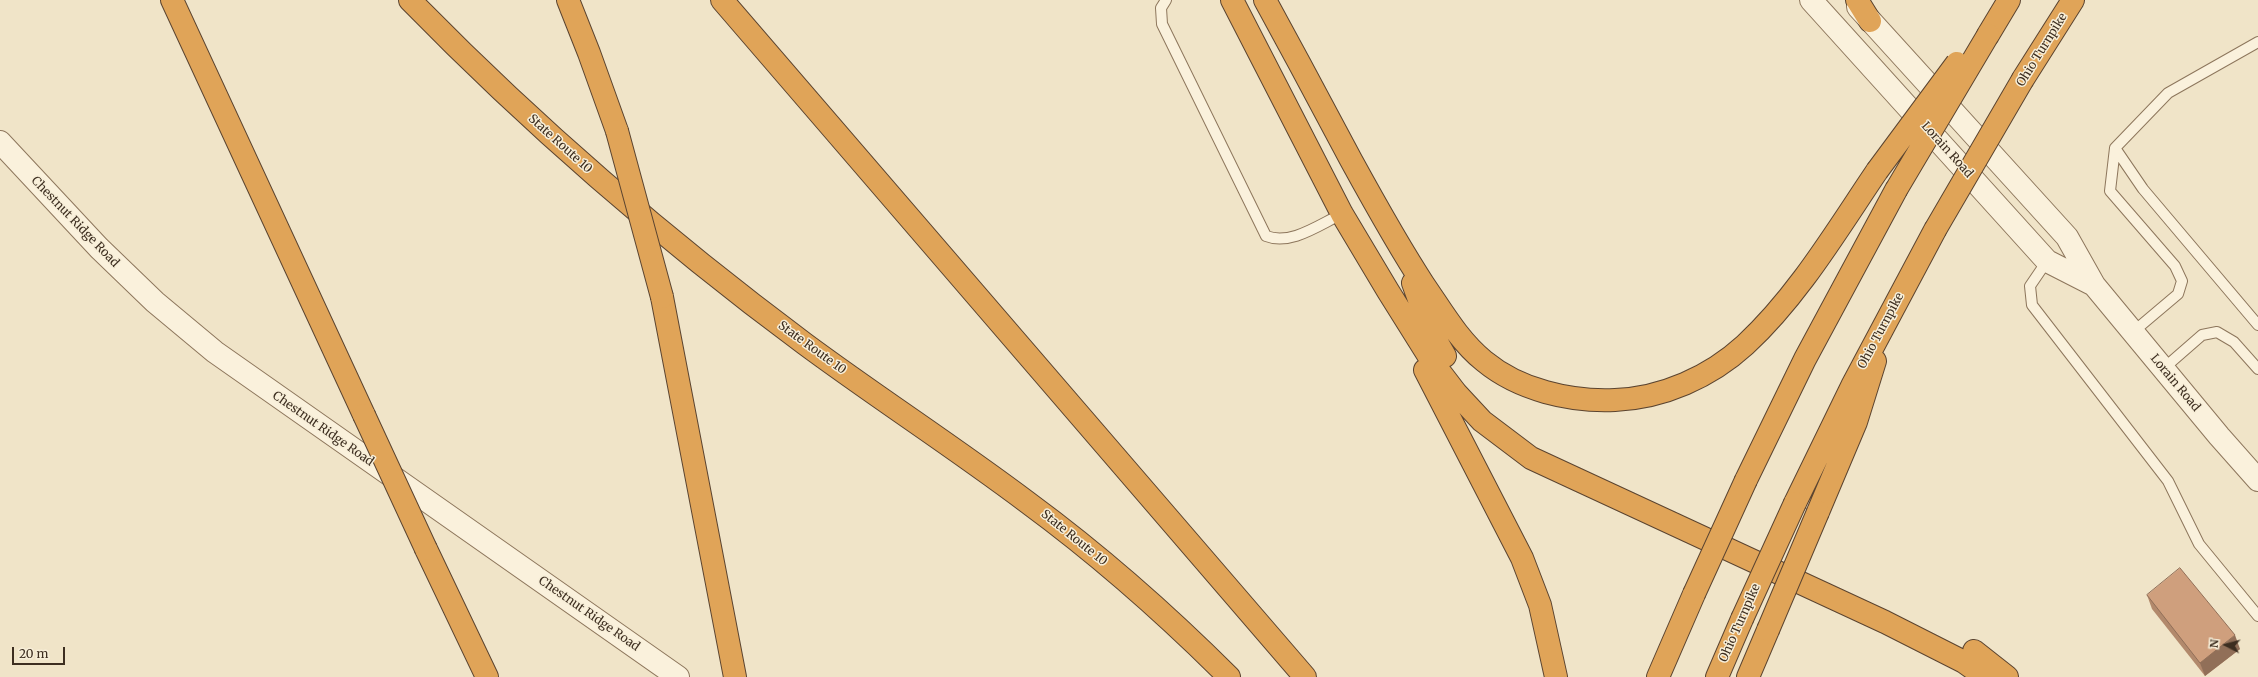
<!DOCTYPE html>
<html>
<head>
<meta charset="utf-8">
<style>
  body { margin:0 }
  #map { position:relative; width:2258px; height:677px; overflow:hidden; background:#f0e4c8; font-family:Merriweather,serif }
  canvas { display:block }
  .north { position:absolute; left:2206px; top:625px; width:40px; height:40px; -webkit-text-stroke:3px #f7eed8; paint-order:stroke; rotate:276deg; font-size:11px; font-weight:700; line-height:16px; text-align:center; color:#3d2e20 }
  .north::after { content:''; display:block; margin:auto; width:14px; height:18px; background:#3d2e20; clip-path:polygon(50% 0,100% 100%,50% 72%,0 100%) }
  .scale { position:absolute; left:12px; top:647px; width:53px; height:18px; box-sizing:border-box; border:2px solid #3d2e20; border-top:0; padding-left:5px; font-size:12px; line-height:14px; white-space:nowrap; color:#3d2e20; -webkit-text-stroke:3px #f7eed8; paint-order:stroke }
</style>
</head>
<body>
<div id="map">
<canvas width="2258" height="677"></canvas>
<div class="north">N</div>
<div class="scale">20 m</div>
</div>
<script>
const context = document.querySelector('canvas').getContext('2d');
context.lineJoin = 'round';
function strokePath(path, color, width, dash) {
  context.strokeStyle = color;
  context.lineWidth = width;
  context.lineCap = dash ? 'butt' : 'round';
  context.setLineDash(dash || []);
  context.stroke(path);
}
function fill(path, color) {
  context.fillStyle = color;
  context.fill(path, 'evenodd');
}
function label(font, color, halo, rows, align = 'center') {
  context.font = font + ' Merriweather,serif';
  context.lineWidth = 3;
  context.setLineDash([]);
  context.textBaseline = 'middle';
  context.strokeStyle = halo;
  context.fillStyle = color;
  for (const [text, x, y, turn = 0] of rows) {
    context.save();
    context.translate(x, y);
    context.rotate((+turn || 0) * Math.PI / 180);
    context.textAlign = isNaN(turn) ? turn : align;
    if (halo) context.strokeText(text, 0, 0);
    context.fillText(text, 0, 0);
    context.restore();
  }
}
const service = new Path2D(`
  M 1166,0 L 1161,8 L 1162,24 L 1266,236 C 1291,246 1320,224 1342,214
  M 2115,148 L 2143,189 L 2258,325
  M 2047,261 L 2030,286 L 2032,305 L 2168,481 L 2199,544 L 2258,616
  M 2133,332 L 2178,294 L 2182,281 L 2175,266 L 2110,191 L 2115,148 L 2168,93 L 2258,42
  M 2163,369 L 2202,335 L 2217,332 L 2234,342 L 2258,369`);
const tertiary = new Path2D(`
  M 1811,0 L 2047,261 L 2094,285
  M 1858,7 L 2067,237 L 2094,285 L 2219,436 L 2258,480
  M 0,142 L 99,248 L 155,302 L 215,352 L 678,677`);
const motorway = new Path2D(`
  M 172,0 L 364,415
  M 410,0 C 532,125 664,239 805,344 C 878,398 954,447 1027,502 C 1099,555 1166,614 1229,677
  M 568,0 L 589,53 L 617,131
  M 722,0 L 1305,677
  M 1232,0 L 1342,214 L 1388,291 L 1433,363 L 1456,393 L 1482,421 L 1531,458 L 1885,622 L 1964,662 L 1985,677
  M 1265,0 C 1294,53 1323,107 1351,160 C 1374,202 1397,244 1424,285 C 1442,311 1459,341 1484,361 C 1519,390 1570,402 1615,400 C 1663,398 1710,377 1745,345 C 1798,296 1837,230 1877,171
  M 1857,0 L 1870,21
  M 1988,35 L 2009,0
  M 2023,79 L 2073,0
  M 1413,283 L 1430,330 L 1445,356
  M 662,297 L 735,677
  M 1425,370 L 1522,558 L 1540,605 L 1556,677
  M 1746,480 L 1805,359 L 1896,190
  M 1795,503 L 1852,386 L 1935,230
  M 1818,512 L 1856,422 L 1875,361
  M 426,549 L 487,677
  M 1974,651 L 2007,677
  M 1658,677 L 1694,594
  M 1717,677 L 1742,619
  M 1748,677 L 1768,630`);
const motorwayBridge = new Path2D(`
  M 617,131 L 662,297
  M 1877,171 L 1957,63
  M 1896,190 L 1988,35
  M 1935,230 L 2023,79
  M 364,415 L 426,549
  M 1694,594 L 1746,480
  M 1742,619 L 1795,503
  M 1768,630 L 1818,512`);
const wall = new Path2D(`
  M 2147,595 L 2240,649 L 2205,676 L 2152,609 Z`);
const shadedWall = new Path2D(`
  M 2235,635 L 2240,649 L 2205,676 L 2200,663 Z`);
const building = new Path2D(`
  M 2180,568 L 2235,635 L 2200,663 L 2147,595 Z`);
const streetNames = [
  ["Ohio Turnpike",2042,50,-58],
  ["State Route 10",560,144,42],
  ["Lorain Road",1947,150,48],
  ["Chestnut Ridge Road",75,222,46],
  ["Ohio Turnpike",1881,331,-62],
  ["State Route 10",812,348,36],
  ["Lorain Road",2175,383,50],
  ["Chestnut Ridge Road",323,429,35],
  ["State Route 10",1074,538,39],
  ["Chestnut Ridge Road",589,614,35],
  ["Ohio Turnpike",1740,623,-66]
];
strokePath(service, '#8d765c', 12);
strokePath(tertiary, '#8d765c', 24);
strokePath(motorway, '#5b4430', 24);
strokePath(service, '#faf1dc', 10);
strokePath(tertiary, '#faf1dc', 22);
strokePath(motorway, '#e0a458', 22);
strokePath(motorwayBridge, '#5b4430', 24, []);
strokePath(motorwayBridge, '#e0a458', 22);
fill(wall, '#b2896c');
fill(shadedWall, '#916f58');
fill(building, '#cf9f7d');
strokePath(building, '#916f58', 1);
label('12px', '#3d2e20', '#f7eed8', streetNames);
</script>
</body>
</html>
